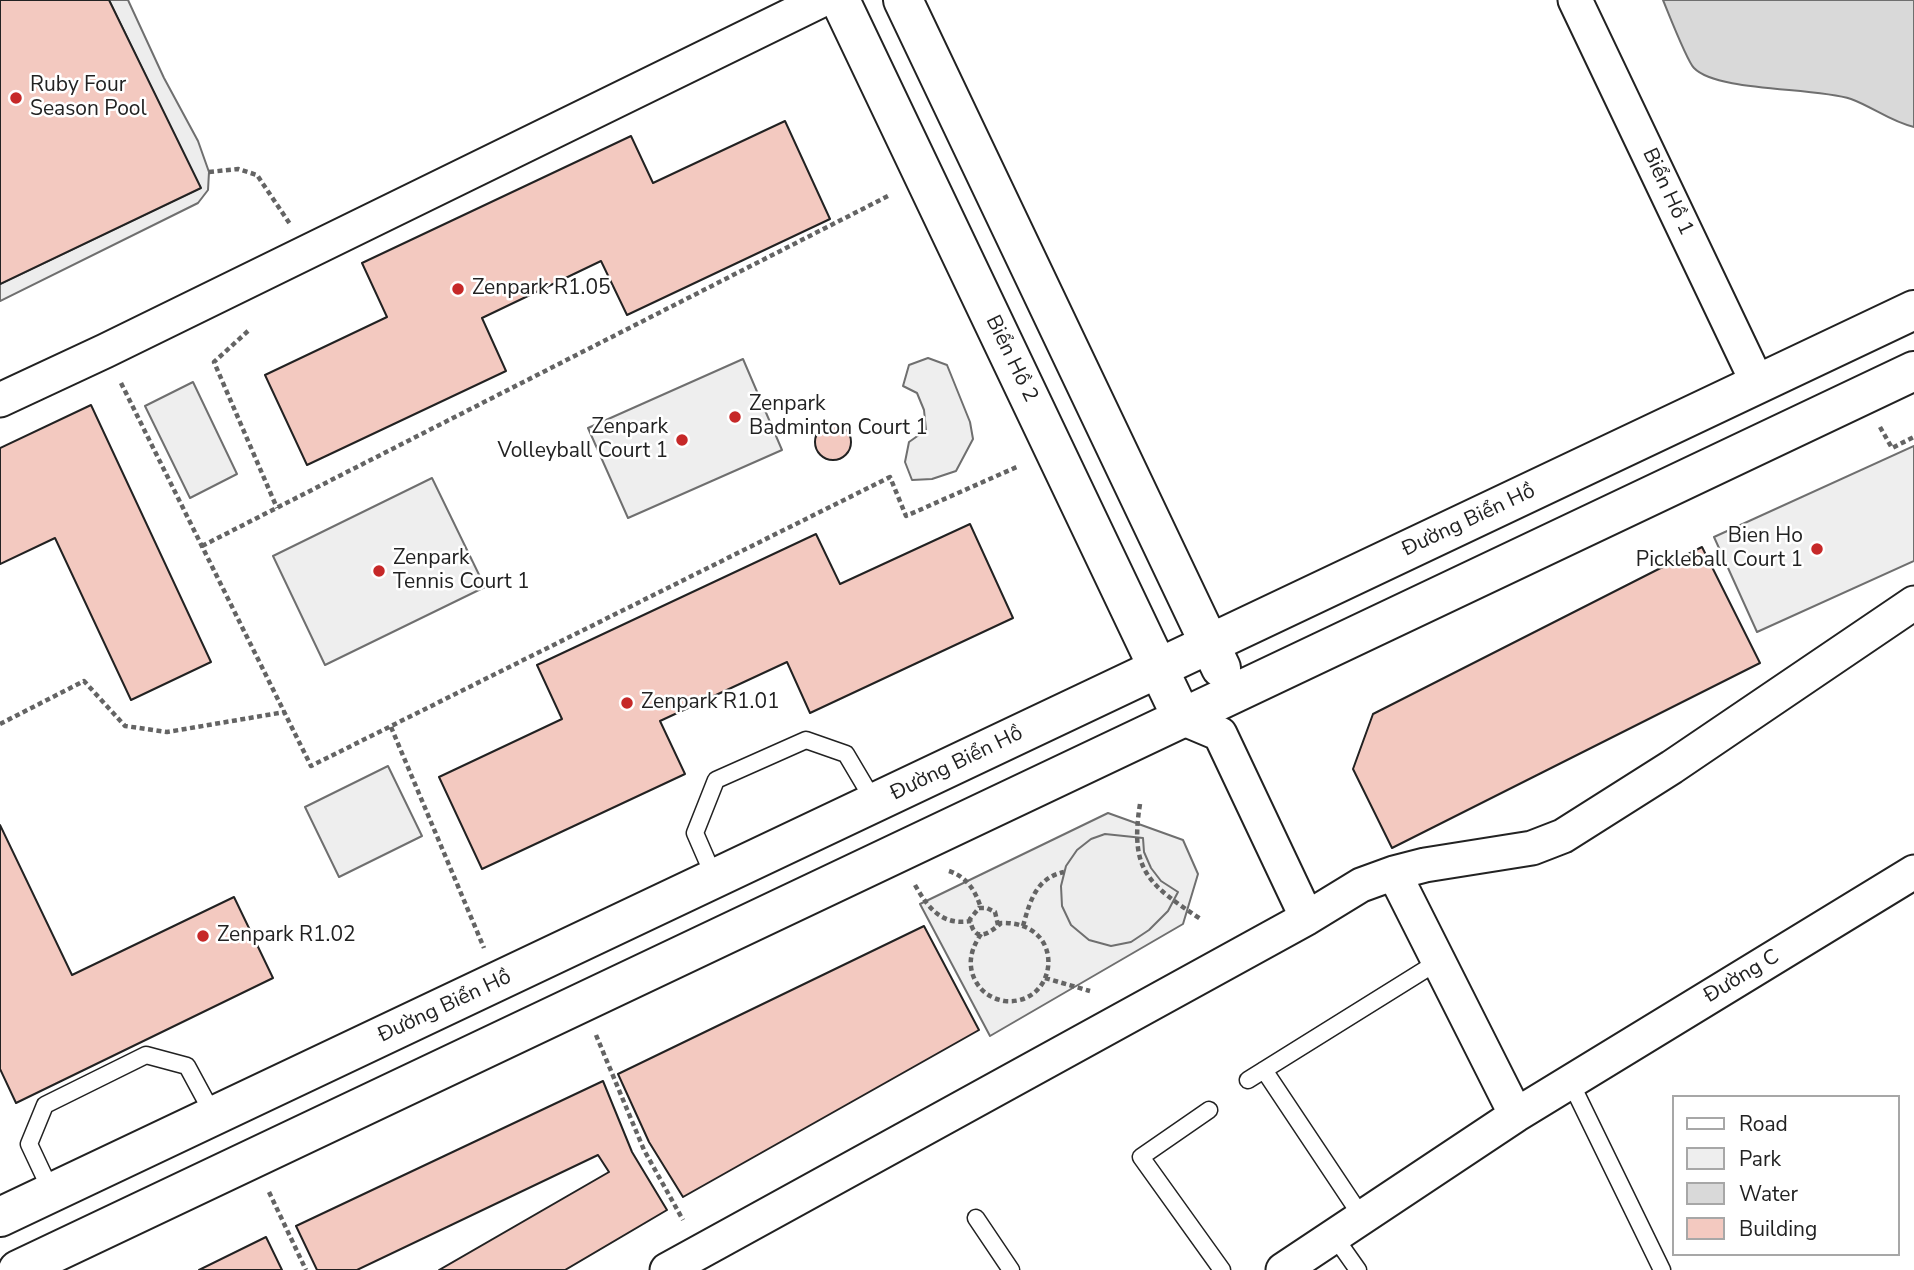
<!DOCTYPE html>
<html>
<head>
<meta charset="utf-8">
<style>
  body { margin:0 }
  #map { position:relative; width:1914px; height:1270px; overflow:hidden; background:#fff; font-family:"Nunito Sans",sans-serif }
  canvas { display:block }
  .legend { position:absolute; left:1672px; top:1095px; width:228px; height:161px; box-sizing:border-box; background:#fff; border:2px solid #a7a7a7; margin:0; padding:9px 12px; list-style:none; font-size:21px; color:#222 }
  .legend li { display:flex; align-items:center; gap:14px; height:35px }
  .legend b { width:35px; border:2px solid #a7a7a7 }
</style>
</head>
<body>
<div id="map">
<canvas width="1914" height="1270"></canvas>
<ul class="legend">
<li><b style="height:9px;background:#fff"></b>Road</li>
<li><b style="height:19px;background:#eee"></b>Park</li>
<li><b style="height:19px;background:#d9d9d9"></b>Water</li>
<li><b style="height:19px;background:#f3c9c0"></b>Building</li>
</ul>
</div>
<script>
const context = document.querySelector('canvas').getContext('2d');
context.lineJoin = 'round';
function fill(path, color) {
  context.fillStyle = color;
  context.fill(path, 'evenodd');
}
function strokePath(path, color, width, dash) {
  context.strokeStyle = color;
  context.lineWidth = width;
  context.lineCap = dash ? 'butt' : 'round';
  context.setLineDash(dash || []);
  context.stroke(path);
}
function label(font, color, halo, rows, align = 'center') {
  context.font = font + ' "Nunito Sans",sans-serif';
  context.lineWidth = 5;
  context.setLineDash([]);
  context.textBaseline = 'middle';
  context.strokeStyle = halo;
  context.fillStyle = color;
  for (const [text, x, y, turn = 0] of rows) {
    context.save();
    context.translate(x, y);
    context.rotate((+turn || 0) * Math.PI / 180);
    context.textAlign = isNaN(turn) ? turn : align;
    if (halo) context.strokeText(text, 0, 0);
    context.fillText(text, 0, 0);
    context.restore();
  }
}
const green = new Path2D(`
  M 928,358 L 947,365 L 970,422 L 973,439 L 956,471 L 932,479 L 912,480 L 905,462 L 909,442 L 926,430 L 924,410 L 917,393 L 903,386 L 909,365 Z
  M 743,359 L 782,450 L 628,518 L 588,428 Z
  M 193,382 L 237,474 L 190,498 L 145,406 Z
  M 1914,446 L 1914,561 L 1757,632 L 1714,537 Z
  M 432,478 L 485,587 L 325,665 L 273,556 Z
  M 388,766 L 422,836 L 339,877 L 305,807 Z
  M 1108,813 L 1183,840 L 1198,874 L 1183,924 L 990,1036 L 920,904 Z`);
const parking = new Path2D(`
  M 109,0 L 128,0 L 164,78 L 198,141 L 209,172 L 208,190 L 198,203 L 0,301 L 0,284 L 200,188 Z
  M 1105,834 L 1143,838 L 1144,852 L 1151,868 L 1161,881 L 1178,892 L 1168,911 L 1149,930 L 1131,942 L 1111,946 L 1089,940 L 1071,925 L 1062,906 L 1061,886 L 1066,866 L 1077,850 L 1091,839 Z`);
const water = new Path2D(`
  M 1663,0 L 1914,0 L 1914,127 C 1891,122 1873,107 1851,99 C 1814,87 1717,92 1694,68 C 1687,61 1668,12 1663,0 Z`);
const building = new Path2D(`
  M 0,0 L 109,0 L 201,188 L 0,284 Z
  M 785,121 L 830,219 L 627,315 L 601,261 L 482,318 L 506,371 L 307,465 L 265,375 L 387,317 L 362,263 L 631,136 L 653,183 Z
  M 91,405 L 211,662 L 131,700 L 55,538 L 0,564 L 0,448 Z
  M815 442a18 18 0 1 1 36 0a18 18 0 1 1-36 0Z
  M 970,524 L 1013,618 L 810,713 L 787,662 L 660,721 L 685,774 L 482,869 L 439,777 L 562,719 L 537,665 L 816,534 L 840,584 Z
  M 1702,547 L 1760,663 L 1392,848 L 1353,769 L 1373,714 Z
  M 0,825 L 72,975 L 234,897 L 273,978 L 16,1103 L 0,1069 Z
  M 924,926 L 979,1030 L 683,1197 L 649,1142 L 618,1074 Z
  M 603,1081 L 632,1152 L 667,1210 L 565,1270 L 439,1270 L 609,1172 L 598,1155 L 357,1270 L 317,1270 L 296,1226 Z
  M 266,1237 L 282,1270 L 199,1270 Z`);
const path = new Path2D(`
  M 209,172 L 238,169 L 257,175 L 290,224
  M 248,331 L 214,362 L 277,508
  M 121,383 L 311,766 L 890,477 L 906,516 L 1019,466
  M 1880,427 L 1892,448 L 1914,437
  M 202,546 L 890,195
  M 0,724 L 84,681 L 125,726 L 167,732 L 285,712
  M 391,727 L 484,948
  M 1140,804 C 1129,872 1150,885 1202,920
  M 949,871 C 967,877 975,890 981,908
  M 915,885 C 928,908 942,926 971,921
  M 1023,926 C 1030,901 1036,878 1064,872
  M 981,934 C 971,949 967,964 975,980 C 981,992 992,999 1005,1001 C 1059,1006 1068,921 1001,923 C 989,934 974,944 970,919 L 979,908 L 987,908 L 995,912 L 998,925
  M 1045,978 L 1090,991
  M 596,1035 L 644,1150 L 683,1220
  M 269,1192 L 306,1270`);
const lane = new Path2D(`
  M 715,879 L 695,833 L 716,780 L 806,740 L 846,754 L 875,803
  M 1264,1070 L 1362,1217
  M 1248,1080 L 1439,961
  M 1570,1081 L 1662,1270
  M 1209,1110 L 1141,1157 L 1222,1270
  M 52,1193 L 29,1144 L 45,1105 L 146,1055 L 187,1066 L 214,1116
  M 976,1218 L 1011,1270
  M 1334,1236 L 1358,1270`);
const street = new Path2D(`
  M 1575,0 L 1758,384
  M 0,400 L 105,351 L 822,0
  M 1182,718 L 1220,734 L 1307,918
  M 1394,873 L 1516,1115
  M 667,1270 L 1307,918 L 1361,885 L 1394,873 L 1425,865 L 1532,848 L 1563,836 L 1672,767 L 1914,603
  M 1283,1270 L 1516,1115 L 1914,872`);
const secondary = new Path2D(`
  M 840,0 L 1182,718
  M 903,0 L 1221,668
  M 0,1217 L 1914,310
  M 18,1270 L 1914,371`);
const markers = [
  [16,98,7,"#c62828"],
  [458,289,7,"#c62828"],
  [735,417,7,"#c62828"],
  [682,440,7,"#c62828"],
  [1817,549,7,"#c62828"],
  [379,571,7,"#c62828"],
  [627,703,7,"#c62828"],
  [203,936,7,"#c62828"]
];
const poiNames = [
  ["Ruby Four",30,86],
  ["Season Pool",30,110],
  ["Zenpark R1.05",472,289],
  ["Zenpark",749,405],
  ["Badminton Court 1",749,429],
  ["Zenpark",668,428,"right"],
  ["Volleyball Court 1",668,452,"right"],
  ["Bien Ho",1803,537,"right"],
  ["Pickleball Court 1",1803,561,"right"],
  ["Zenpark",393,559],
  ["Tennis Court 1",393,583],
  ["Zenpark R1.01",641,703],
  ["Zenpark R1.02",217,936]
];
const streetNames = [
  ["Biển Hồ 1",1667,192,65],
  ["Biển Hồ 2",1011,359,64],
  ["Đường Biển Hồ",1469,521,-25],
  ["Đường Biển Hồ",957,764,-26],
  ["Đường C",1742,977,-31],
  ["Đường Biển Hồ",445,1007,-25]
];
fill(green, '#eee');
strokePath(green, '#6f6f6f', 2);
fill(parking, '#ededed');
strokePath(parking, '#6f6f6f', 2);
fill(water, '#d9d9d9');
strokePath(water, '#6f6f6f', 2);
fill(building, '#f3c9c0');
strokePath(building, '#222', 2);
strokePath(lane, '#222', 19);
strokePath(street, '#222', 37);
strokePath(secondary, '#222', 42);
strokePath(path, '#646464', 4.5, [5, 3.5]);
strokePath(lane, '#fff', 16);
strokePath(street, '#fff', 33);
strokePath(secondary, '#fff', 38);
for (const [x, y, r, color] of markers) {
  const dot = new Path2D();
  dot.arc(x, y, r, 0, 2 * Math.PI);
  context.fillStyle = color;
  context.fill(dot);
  strokePath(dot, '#fff', 2.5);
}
label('21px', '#222', '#fff', poiNames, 'left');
label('21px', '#222', '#fff', streetNames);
</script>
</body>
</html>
